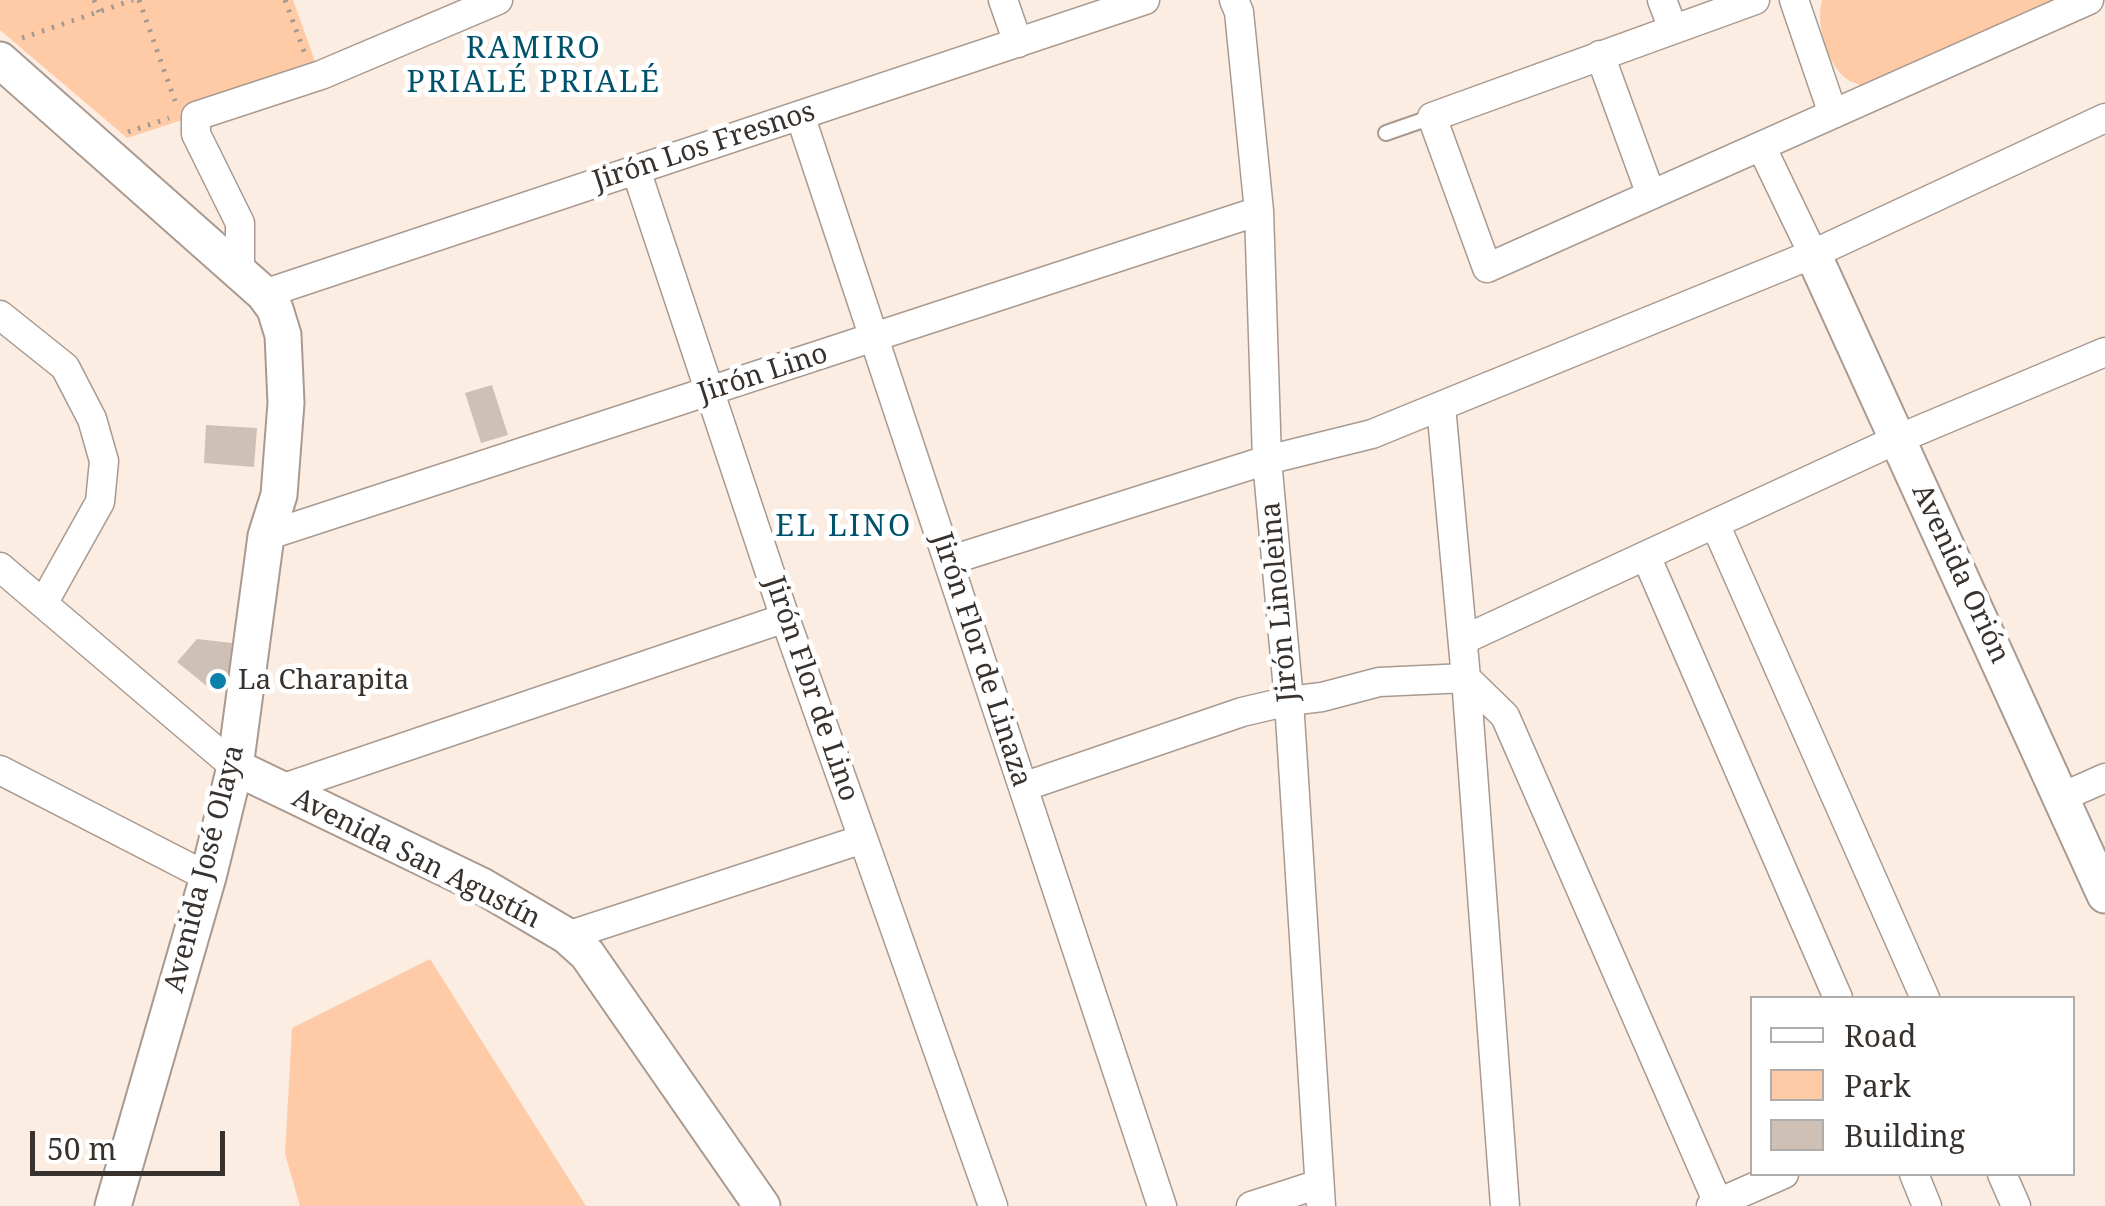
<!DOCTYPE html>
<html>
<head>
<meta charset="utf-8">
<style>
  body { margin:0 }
  #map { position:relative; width:2105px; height:1206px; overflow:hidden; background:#fcede2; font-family:"Noto Serif",serif }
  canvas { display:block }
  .legend { position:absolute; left:1750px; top:996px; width:325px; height:180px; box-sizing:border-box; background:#fff; border:2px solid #afadab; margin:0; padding:12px 18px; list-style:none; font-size:30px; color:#38322e }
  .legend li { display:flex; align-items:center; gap:20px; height:50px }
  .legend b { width:50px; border:2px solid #afadab }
  .scale { position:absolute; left:30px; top:1131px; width:195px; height:45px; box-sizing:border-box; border:5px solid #38322e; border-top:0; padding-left:12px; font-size:30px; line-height:35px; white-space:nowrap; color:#38322e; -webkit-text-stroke:8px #fff; paint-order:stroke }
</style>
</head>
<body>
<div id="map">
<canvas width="2105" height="1206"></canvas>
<ul class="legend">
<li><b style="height:12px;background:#fff"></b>Road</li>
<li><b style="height:28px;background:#fecba6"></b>Park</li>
<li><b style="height:28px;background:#cfc0b5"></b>Building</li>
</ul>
<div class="scale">50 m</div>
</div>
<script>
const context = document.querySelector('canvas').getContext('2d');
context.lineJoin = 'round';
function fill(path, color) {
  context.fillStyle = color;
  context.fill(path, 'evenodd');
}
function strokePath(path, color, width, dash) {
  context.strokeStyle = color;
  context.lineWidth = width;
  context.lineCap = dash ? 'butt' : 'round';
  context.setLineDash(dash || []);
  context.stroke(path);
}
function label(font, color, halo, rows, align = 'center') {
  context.font = font + ' "Noto Serif",serif';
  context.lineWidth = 10;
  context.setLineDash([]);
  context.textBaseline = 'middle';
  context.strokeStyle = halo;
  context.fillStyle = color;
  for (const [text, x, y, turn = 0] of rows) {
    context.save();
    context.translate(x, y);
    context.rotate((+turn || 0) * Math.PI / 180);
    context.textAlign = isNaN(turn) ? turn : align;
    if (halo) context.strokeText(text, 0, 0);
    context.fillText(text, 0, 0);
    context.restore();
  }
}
const green = new Path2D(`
  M 0,0 L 293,0 L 320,75 L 127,138 L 0,30 Z
  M 1822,0 L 2058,0 L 1863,86 C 1855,83 1847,81 1842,75 C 1825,58 1816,21 1822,0 Z
  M 430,959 L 586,1206 L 300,1206 L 285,1154 L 292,1028 Z`);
const building = new Path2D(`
  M 492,385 L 508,435 L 481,443 L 465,393 Z
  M 206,425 L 257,428 L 254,467 L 204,463 Z
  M 197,639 L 232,643 L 228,682 L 208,687 L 177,662 Z`);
const path = new Path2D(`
  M 94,0 L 99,12
  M 139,0 L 175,101
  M 285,0 L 305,54
  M 22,38 L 133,0
  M 128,132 L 169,118`);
const service = new Path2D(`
  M 1386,133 L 1432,117`);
const minor = new Path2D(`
  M 1003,0 L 1018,43
  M 1234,0 L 1239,12 L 1259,211 L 1267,460 L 1289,701 L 1321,1206
  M 1662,0 L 1673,29
  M 1755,0 L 1432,117 L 1487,268 L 2089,0
  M 1794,0 L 1833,114
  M 1600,55 L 1651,195
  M 800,115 L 1162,1206
  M 1761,146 L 1813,254
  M 636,170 L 785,618 L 993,1206
  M 240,272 L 240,223 L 196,134 L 196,116 L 321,75 L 498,0
  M 264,294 L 1145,0
  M 0,315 L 65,367 L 92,419 L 104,461 L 100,502 L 44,602
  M 1441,406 L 1466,678 L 1505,1206
  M 1715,524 L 1925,998
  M 266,536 L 1259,211
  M 1646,556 L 1838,998
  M 948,561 L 1267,460 L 1372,434 L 1813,254 L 2105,118
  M 0,567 L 235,767
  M 1463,640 L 1898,439 L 2105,352
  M 0,770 L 208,877
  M 1023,787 L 1242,712 L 1289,701 L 1322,697 L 1379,682 L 1466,678 L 1505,716 L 1718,1203
  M 278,790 L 785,618
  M 2062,797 L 2105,778
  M 567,936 L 863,839
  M 1914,1174 L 1927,1206
  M 2002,1174 L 2016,1206
  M 1251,1206 L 1319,1184
  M 1711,1206 L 1784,1174`);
const tertiary = new Path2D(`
  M 0,60 L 264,294 L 275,309 L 283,335 L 286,403 L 279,495 L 266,536 L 235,767 L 208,877 L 113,1206
  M 1813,254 L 2105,895
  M 235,767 L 482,886 L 567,936 L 587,954 L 762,1206`);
const markers = [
  [218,681,10,"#0a81a8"]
];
const streetNames = [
  ["Jirón Los Fresnos",704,147,-18],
  ["Jirón Lino",763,374,-18],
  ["Avenida Orión",1960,574,65],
  ["Jirón Linoleina",1280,602,-95],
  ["Jirón Flor de Linaza",981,660,72],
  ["Jirón Flor de Lino",811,689,71],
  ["Avenida San Agustín",416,859,27],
  ["Avenida José Olaya",205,869,-76]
];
const poiNames = [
  ["La Charapita",238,681]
];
const neighbourhoodNames = [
  ["RAMIRO",534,49],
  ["PRIALÉ PRIALÉ",534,83],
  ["EL LINO",844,527]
];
fill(green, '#fecba6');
fill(building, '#cfc0b5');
strokePath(service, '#a89a90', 18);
strokePath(minor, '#a89a90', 31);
strokePath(tertiary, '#a89a90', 39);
strokePath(path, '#a49991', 5, [2.5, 8]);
strokePath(service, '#fff', 14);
strokePath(minor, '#fff', 28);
strokePath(tertiary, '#fff', 35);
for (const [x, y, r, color] of markers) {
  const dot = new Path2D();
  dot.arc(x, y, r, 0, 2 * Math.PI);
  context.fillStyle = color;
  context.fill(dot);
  strokePath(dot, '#fff', 4);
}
label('28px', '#38322e', '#fff', streetNames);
label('28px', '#38322e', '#fff', poiNames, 'left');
context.letterSpacing = '2.5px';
label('30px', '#00516b', '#fff', neighbourhoodNames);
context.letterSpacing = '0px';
</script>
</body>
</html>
